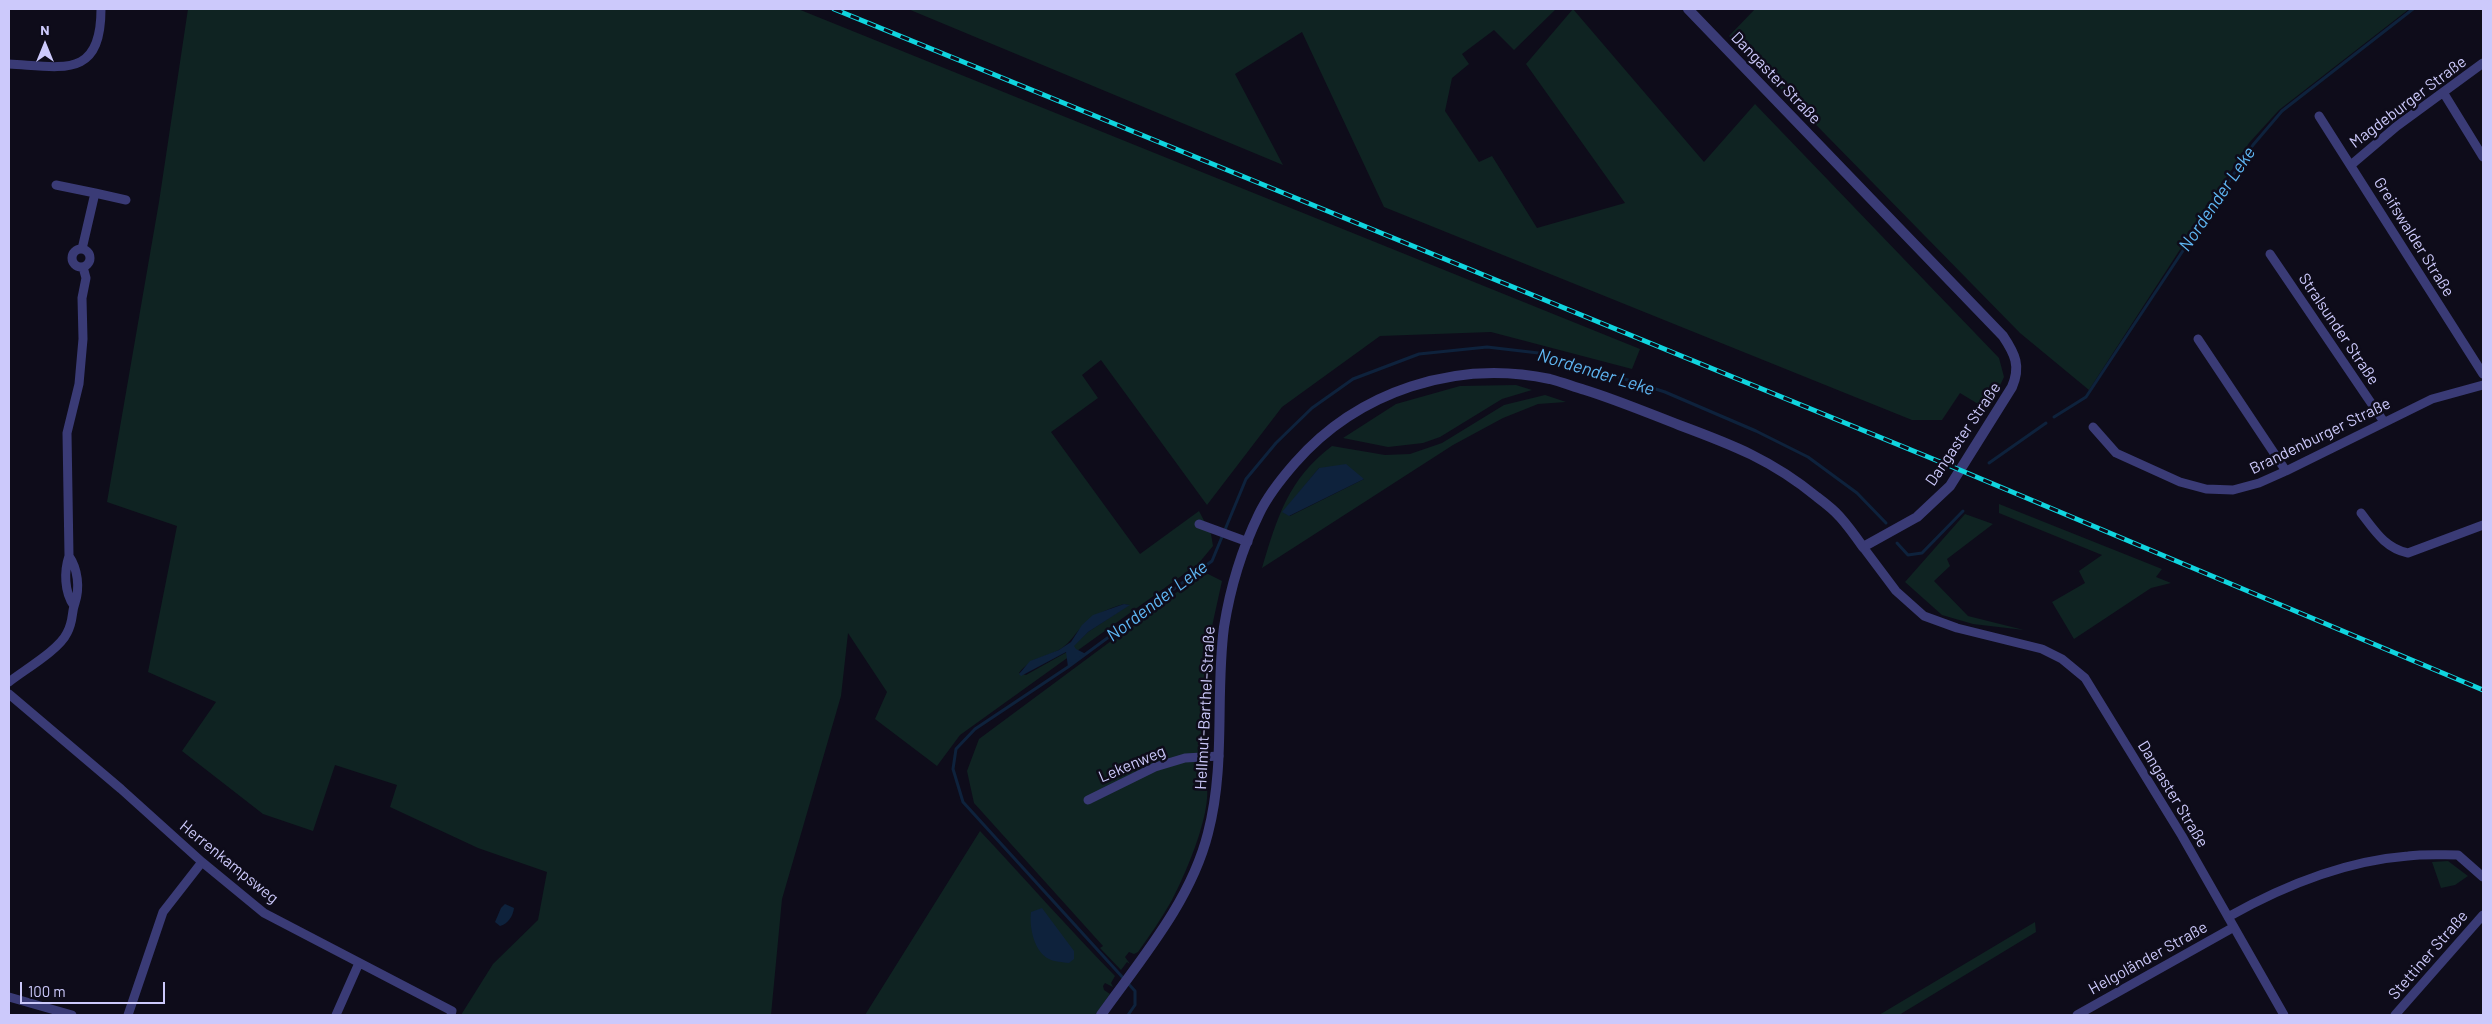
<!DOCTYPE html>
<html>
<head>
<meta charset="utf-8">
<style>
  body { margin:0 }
  #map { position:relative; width:2492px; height:1024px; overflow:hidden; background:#0e0c1a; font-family:Barlow,sans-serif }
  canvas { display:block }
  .frame { position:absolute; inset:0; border:10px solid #ccc9fb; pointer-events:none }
  .north { position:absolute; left:20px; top:20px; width:50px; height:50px; -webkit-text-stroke:4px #0e0c1a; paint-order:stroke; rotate:0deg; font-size:14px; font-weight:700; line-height:20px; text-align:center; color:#ccc9fb }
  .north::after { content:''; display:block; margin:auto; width:18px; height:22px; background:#ccc9fb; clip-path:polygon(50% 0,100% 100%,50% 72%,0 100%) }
  .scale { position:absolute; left:20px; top:982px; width:145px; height:22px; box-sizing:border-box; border:2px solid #ccc9fb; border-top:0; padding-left:6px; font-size:15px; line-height:18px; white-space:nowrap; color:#ccc9fb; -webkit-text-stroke:4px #0e0c1a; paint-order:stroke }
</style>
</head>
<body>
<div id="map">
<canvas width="2492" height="1024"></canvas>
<div class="frame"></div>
<div class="north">N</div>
<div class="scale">100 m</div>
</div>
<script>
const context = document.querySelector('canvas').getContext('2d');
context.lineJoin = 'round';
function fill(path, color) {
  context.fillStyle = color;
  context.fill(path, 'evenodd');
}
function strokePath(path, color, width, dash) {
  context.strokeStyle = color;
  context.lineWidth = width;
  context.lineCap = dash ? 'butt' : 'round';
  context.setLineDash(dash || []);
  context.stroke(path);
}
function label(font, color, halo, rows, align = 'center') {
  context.font = font + ' Barlow,sans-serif';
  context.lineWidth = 5;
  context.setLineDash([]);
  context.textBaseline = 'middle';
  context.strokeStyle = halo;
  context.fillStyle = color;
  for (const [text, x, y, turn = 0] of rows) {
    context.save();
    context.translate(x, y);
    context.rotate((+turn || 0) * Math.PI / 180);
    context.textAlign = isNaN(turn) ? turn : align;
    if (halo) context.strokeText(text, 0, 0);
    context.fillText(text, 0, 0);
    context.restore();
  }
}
const green = new Path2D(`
  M 188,9 L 798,9 L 1640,349 L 1632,369 L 1491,332 L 1380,336 L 1282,407 L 1207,505 L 1101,360 L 1082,375 L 1098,398 L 1051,432 L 1140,554 L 1199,511 L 1211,534 L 1213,546 L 1198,564 L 960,735 L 937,766 L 875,719 L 887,692 L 848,633 L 841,696 L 782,899 L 771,1015 L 461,1015 L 493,964 L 538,920 L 547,872 L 478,848 L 390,807 L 397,785 L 335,765 L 313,831 L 263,814 L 182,751 L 216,702 L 148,672 L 177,526 L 107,502 L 159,202 ZM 1124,604 L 1129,605 L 1088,632 L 1067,652 L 1026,675 L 1019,673 C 1033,655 1045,659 1062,648 C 1069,643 1072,638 1078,631 C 1090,617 1106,609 1124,604 Z
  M 908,9 L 1556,9 L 1514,50 L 1494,30 L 1462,54 L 1469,64 L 1452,78 L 1445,111 L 1479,162 L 1492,156 L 1537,228 L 1625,203 L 1526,64 L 1573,9 L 1704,162 L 1755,104 L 1999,358 L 2004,377 L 1988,410 L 1960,393 L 1942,420 L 1912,420 L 1384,207 L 1302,32 L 1235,74 L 1283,165 Z
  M 1755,9 L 2409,9 L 2279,110 L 2249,143 L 2089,390 L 2020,333 L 1729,36 Z
  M 1516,385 L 1532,390 L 1502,399 L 1440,437 L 1423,443 L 1388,447 L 1343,438 L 1396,404 L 1460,386 Z
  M 1545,395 L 1566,402 L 1538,404 L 1503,418 L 1453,445 L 1262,568 C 1277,518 1288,479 1332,446 L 1385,455 L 1410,454 L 1442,443 L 1504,405 ZM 1319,468 L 1364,479 L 1290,516 L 1283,512 Z
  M 1999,504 L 2162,569 L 2156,577 L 2171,583 L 2151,588 L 2074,639 L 2052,602 L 2085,583 L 2079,571 L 2102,555 L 1999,513 Z
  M 1965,514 L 1993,524 L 1947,559 L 1950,566 L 1934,581 L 1968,616 L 2024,630 L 1973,624 L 1942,615 L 1905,582 Z
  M 1204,572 L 1222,581 L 1209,640 L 1202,774 C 1221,795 1184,878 1172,900 C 1162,918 1150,935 1138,952 L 1134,954 L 1129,952 L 1125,957 L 1130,964 L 1127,962 L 1121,970 L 1100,948 L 1103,946 L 974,803 L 967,771 L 979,739 Z
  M 980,831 C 1025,879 1069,929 1115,976 L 1111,983 L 1113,987 L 1105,983 L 1103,986 L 1104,990 L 1110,994 L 1095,1015 L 865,1015 Z
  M 2448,861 L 2468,876 L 2455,885 L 2441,888 L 2432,862 Z
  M 2035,922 L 2036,932 L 1899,1015 L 1879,1015 Z`);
const water = new Path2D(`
  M 1346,464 L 1364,479 L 1289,516 L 1282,512 L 1319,468 Z
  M 1124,604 L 1130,605 L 1088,632 L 1074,646 L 1076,649 L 1086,654 L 1068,667 L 1066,652 L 1021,676 L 1019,674 L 1030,661 L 1059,650 L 1071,642 L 1082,625 L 1093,615 Z
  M 505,904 L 514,908 C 513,916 508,924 500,926 L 495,922 L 501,908 Z
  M 1042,908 L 1074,951 L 1074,959 L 1069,963 C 1063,962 1054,962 1049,959 C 1034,952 1029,927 1031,912 Z`);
const stream = new Path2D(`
  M 2054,417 L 2086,397 L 2253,145 L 2282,111 L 2413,9
  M 1989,463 L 2046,423
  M 1897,543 L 1908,555 L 1922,553 L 1963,511
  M 1128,1015 L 1135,1005 L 1135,991 L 963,802 L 953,769 L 956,749 L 975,729 L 1068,667 L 1212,561 L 1246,479 L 1276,443 L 1312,408 L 1353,379 L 1419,354 L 1487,347 L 1547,354 L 1665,392 L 1756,431 L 1808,457 L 1857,493 L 1886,523`);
const minor = new Path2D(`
  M 9,64 C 63,67 101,79 101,9
  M 2443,92 L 2483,157
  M 2319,116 L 2483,374
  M 2351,165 L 2397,126 L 2483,63
  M 56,185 L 95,193 L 82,249
  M 95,193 L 126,200
  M72 258a9 9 0 1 1 18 0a9 9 0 1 1-18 0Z
  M 2270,254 L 2384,422
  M 2198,339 L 2286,471
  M 2093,427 L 2116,453 L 2180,482 L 2206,489 L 2233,490 L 2259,483 L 2286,471 L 2432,399 L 2483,385
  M 2361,513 C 2375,531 2385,548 2408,553 L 2483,525
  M 1199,524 L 1248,542
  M 1863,547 L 1896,591 L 1924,616 L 1957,628 L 2042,649 L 2062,659 L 2085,678 L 2182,836 L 2284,1015
  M 69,556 C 64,571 64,592 74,606
  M 9,682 C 24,670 59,650 67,633 C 74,620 71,613 75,603 C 80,588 78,569 69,556 L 67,433 L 79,384 L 83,339 L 82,298 L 86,278 L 83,267
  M 9,694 L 121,789 L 202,862 L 264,913 L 452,1011 L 451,1015
  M 1088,800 L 1155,767 L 1185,758 L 1219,756
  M 2228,917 C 2283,886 2344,861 2408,856 C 2424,854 2441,855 2458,855 L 2483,877
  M 9,997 L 72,1015
  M 128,1015 L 163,912 L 202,862
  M 336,1015 L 359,963
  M 2077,1015 L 2234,927
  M 2395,1015 L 2483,915`);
const tertiary = new Path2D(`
  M 1101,1015 C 1141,959 1191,901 1208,833 C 1226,765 1215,695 1224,627 C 1230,589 1242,549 1259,514 C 1268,495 1281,479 1295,463 C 1358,391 1456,359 1550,379 C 1562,382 1574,387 1585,390 C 1617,400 1648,413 1679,425 C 1733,445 1772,460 1817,497 C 1825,503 1834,510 1840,517 C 1849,527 1856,537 1863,547 L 1917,517 L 1950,486 L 2012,387 C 2021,366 2015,354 2003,336 L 1688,9`);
const rail = new Path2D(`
  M 834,9 L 1960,470 L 2483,690`);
const streetNames = [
  ["Dangaster Straße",1776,78,46],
  ["Magdeburger Straße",2408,102,-37],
  ["Greifswalder Straße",2414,237,58],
  ["Stralsunder Straße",2339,329,56],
  ["Dangaster Straße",1963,434,-56],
  ["Brandenburger Straße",2320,436,-26],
  ["Hellmut-Barthel-Straße",1205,708,-87],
  ["Lekenweg",1132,764,-23],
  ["Dangaster Straße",2173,794,59],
  ["Herrenkampsweg",229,862,39],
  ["Stettiner Straße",2428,955,-49],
  ["Helgoländer Straße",2148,958,-29]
];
const waterNames = [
  ["Nordender Leke",2217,199,-56],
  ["Nordender Leke",1596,372,17],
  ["Nordender Leke",1157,601,-37]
];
fill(green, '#0f2322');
fill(water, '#0e223c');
strokePath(stream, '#0e223c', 3);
strokePath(minor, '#3a3b76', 9);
strokePath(tertiary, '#3a3b76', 10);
strokePath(rail, '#10d5df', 5);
strokePath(rail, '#0e0c1a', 3, [9]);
label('16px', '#ccc9fb', '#0e0c1a', streetNames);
label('italic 18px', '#5fb6f3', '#0e0c1a', waterNames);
</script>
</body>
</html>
